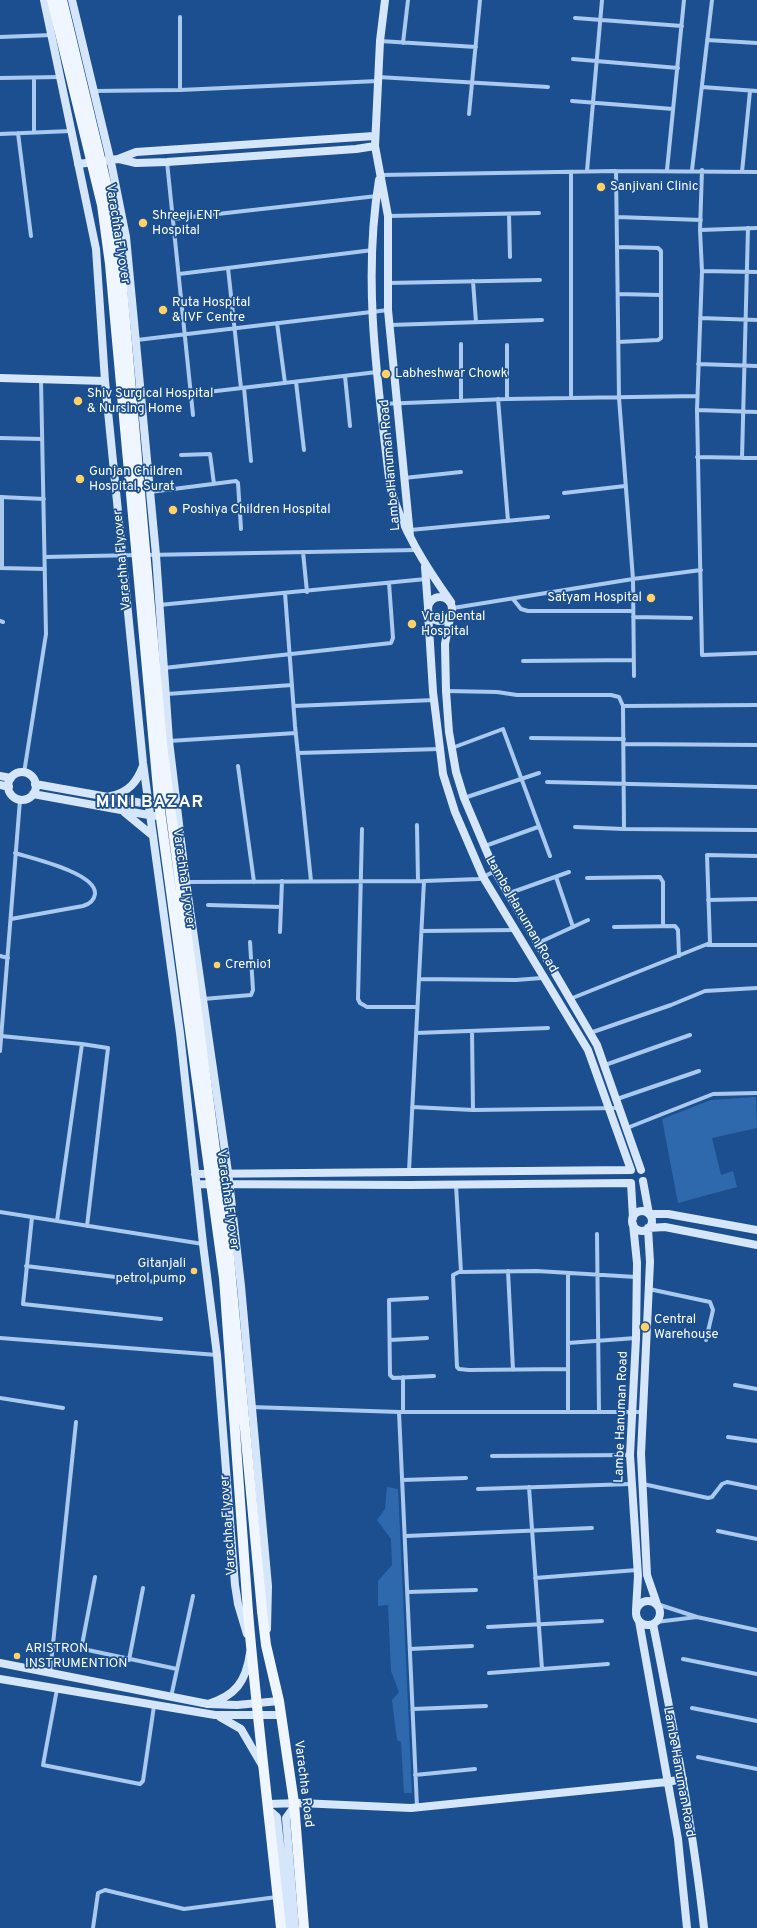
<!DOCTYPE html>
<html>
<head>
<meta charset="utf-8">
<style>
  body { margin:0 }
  canvas { display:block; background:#1b4f8f }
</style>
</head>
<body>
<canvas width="757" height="1928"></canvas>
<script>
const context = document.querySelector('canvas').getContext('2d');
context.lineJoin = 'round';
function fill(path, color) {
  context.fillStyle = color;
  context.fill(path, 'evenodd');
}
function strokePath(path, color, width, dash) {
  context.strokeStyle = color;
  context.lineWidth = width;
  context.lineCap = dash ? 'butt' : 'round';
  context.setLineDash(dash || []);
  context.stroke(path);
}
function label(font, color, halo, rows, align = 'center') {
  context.font = font + ' Overpass,sans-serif';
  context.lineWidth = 3.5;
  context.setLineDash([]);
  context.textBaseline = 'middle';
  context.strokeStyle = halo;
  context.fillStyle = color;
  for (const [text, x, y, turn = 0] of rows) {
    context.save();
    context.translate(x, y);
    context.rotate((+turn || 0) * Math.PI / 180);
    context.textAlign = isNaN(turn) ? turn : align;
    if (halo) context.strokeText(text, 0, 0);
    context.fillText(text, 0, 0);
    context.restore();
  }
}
const green = new Path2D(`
  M 756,1097 L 757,1128 L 712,1138 L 721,1175 L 733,1171 L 737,1187 L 678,1203 L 662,1119 L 711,1100 Z
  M 387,1487 L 398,1489 L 412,1793 L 404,1793 L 401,1742 L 397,1740 L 392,1700 L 399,1692 L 391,1671 L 388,1605 L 378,1606 L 378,1581 L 392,1565 L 391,1539 L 377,1520 L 385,1509 Z`);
const street = new Path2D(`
  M 575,18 L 682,26
  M 0,37 L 52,35
  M 707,40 L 757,43
  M 380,41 L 476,47
  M 403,43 L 408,0
  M 573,59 L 678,68
  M 378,77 L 548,87
  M 0,78 L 60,77
  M 702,87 L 757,91
  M 180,90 L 180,17
  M 93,91 L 180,90 L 378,81
  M 572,101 L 673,109
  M 469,114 L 480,0
  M 34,132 L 34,78
  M 18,133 L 31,236
  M 0,134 L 71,131
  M 167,162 L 193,415
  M 667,170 L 684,0
  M 692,170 L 712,0
  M 702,170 L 700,230 L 702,271 L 697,410 L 702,655 L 757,653
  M 587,171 L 602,0
  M 616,171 L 619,398 L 633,579 L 634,676
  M 742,172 L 750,91
  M 380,175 L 616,171 L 757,172
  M 509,214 L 510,257
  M 388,216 L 539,213
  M 617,217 L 701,220
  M 173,219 L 377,196
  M 700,230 L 757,228
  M 617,247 L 658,248 L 661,251 L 661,338 L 658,340 L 618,342
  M 228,268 L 241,388
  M 702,271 L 757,272
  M 179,274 L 373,250
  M 473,281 L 476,322
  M 388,283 L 540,280
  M 618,294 L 661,295
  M 700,318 L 757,320
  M 277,323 L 285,383
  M 390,325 L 542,320
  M 137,340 L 388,310
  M 461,344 L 461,401
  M 698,364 L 757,366
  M 345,376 L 350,426
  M 296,382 L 304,450
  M 244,388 L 251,461
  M 191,394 L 377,372
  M 571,398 L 571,172
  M 498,399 L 508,521
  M 507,399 L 507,345
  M 380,404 L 507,399 L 697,396
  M 697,410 L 757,412
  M 0,438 L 42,439
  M 181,455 L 210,454 L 214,484
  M 697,457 L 757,458
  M 742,458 L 748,228
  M 404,478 L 461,472
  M 150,492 L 236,481 L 238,483 L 241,529
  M 564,493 L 625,486
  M 0,497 L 44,499
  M 410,530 L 548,517
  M 303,552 L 307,592
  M 146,555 L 417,550
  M 45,557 L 137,555
  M 0,568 L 45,569
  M 2,568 L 2,497
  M 285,593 L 295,726 L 311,881
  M 513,599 L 521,609 L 528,611 L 633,611
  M 159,605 L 426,579
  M 453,608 L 633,579 L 701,570
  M 633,617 L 691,618
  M 0,621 L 3,622
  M 523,661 L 634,660
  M 164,668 L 391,643 L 393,638 L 389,583
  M 446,691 L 497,692 L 517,695 L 611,695 L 619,697 L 623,706 L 624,829
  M 167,694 L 292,685
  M 294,706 L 434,700
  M 623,706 L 757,705
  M 531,738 L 624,739
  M 169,741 L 296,733
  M 624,744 L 757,745
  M 452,748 L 503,729 L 550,856
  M 298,753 L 440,749
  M 238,766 L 254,882
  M 24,773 L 46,634 L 41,380
  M 547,782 L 757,787
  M 464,798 L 539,773
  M 417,825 L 418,881
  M 575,827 L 624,829 L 757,830
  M 362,829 L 358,999 L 360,1003 L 367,1007 L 417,1007
  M 485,846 L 538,827
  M 556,877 L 573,927
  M 587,878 L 660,877 L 663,882 L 663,926
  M 186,882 L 424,881 L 479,879 L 495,871
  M 507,894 L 569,872
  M 708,900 L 757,899
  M 208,905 L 281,907
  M 11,919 L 83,906 C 90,904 94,901 95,894 C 97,873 31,858 15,853
  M 614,927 L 675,926 L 678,930 L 679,956
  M 422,931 L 515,930
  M 280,932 L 282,881
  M 538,943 L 588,920
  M 707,945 L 757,945
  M 0,956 L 8,958
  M 419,979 L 516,980 L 542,978
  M 203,999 L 251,995 L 253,990 L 250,942
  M 570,999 L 710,943 L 707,855 L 757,856
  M 472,1031 L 473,1110
  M 416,1033 L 548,1028
  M 590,1033 L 671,1005 L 705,991 L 757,988
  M 1,1036 L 82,1044 L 57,1221
  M 82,1044 L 108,1048 L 87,1226
  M 0,1051 L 20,800
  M 605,1065 L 690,1035
  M 617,1099 L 699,1071
  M 412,1107 L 473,1110 L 620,1108
  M 627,1128 L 713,1094 L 757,1093
  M 409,1171 L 424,881
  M 456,1185 L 461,1272
  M 0,1212 L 203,1244
  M 32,1217 L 23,1304 L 161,1319
  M 597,1234 L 599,1412
  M 26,1266 L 156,1282
  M 508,1271 L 513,1370
  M 568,1273 L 568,1412
  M 649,1289 L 710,1302 L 713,1310 L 706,1340
  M 427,1298 L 389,1300 L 390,1375 L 393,1378 L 434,1376
  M 0,1338 L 217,1355
  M 390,1340 L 427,1338
  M 568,1343 L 636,1338
  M 568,1369 L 469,1370 L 459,1369 L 457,1367 L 453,1275 L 459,1272 L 537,1271 L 636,1277
  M 403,1377 L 403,1412
  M 735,1385 L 757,1389
  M 0,1398 L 63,1408
  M 251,1407 L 399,1412 L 643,1412
  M 399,1412 L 417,1807
  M 728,1437 L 757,1441
  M 492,1456 L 630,1455
  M 402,1480 L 466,1478
  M 643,1484 L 708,1498 L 712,1497 L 722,1484 L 727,1482 L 757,1488
  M 529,1487 L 542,1669
  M 478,1489 L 631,1484
  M 718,1531 L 757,1539
  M 406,1536 L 592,1528
  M 95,1577 L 82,1645 L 83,1649 L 177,1669
  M 535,1578 L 637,1570
  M 408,1592 L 476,1590
  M 697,1617 L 757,1630
  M 656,1622 L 697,1617 L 657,1604
  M 488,1627 L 602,1621
  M 410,1649 L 472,1646
  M 683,1659 L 757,1674
  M 129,1660 L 143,1588
  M 50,1673 L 76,1422
  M 489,1673 L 608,1664
  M 57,1689 L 43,1765 L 140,1784 L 143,1781 L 154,1706
  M 171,1697 L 193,1596
  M 692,1708 L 757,1721
  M 413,1709 L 486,1706
  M 698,1757 L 757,1769
  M 415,1775 L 475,1769
  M 93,1928 L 98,1893 L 105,1890 L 184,1909 L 277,1897`);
const secondary = new Path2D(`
  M 44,0 L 96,249 L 105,381 L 143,763 L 180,1033 L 203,1244 L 217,1355 L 235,1585 L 238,1604 L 247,1634
  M 72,0 L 112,167 L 126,237 L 156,555 L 169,741 L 186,882 L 228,1172 L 241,1286 L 268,1586 L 267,1629
  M 385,0 L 380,41 L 375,146 L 388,216 L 388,310 L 410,536
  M 119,159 L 136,163 L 167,162 L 356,149 L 375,146
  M 78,164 L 118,159 L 136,152 L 374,136
  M 379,180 C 362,282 378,385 390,486 C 401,528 426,567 451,602
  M 0,378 L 105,381
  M 425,567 L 428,607
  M428 609a12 12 0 1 1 24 0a12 12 0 1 1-24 0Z
  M 450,618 L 445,644 L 446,691 L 449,732 L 456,772 L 464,798 L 495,871 L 597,1045 L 641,1170
  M8 786a14 14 0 1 1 28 0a14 14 0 1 1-28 0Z
  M 0,776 L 11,778
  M 35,784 L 153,805
  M 0,785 L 9,787
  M 33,794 L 154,816
  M 111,796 C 129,792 137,782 143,766
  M 124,812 L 153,836
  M 195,1174 L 631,1170 L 588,1050 L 483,877 L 455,812 L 443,774 L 440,749 L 433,692 L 428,612
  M 643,1181 L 649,1214 L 668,1214 L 757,1230
  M 197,1184 L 409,1185 L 631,1183 L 633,1218
  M632 1221a10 10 0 1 1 20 0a10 10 0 1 1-20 0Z
  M 633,1224 L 637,1263 L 636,1338 L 630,1455 L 638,1576 L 636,1610
  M636 1613a12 12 0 1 1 24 0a12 12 0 1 1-24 0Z
  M 657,1604 L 647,1575 L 641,1454 L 650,1262 L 648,1228 L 665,1227 L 757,1245
  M 639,1621 L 678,1839 L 687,1928
  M 653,1624 C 673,1725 693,1826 704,1928
  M 0,1663 L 208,1704 L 237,1705 L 279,1701
  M 0,1679 L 215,1715 L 281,1715
  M 208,1704 C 235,1696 246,1682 250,1653
  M 220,1717 L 241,1729 L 262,1765
  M 268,1804 L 300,1803 L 411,1808 L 667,1782 L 683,1779
  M 294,1807 L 286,1818 L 295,1928
  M 269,1810 L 277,1817 L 289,1928`);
const primary = new Path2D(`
  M 262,1611 L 266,1645 L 279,1701 L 294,1803 L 304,1928
  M 248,1612 C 257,1718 270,1823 281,1928`);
const primaryBridge = new Path2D(`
  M 52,0 L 102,205 L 110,264 L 160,811 L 224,1278 L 248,1612
  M 62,0 L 111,204 L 120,264 L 162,745 L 229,1257 L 262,1611`);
const markers = [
  [601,187,5,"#ffd166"],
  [143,223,5,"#ffd166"],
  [163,310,5,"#ffd166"],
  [386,374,5,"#ffd166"],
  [78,401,5,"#ffd166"],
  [80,479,5,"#ffd166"],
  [173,510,5,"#ffd166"],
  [651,598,5,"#ffd166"],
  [412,624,5,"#ffd166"],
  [217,965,4,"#ffd166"],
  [194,1271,4,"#ffd166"],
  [645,1327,5,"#ffd166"],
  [17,1656,4,"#ffd166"]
];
const poiNames = [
  ["Sanjivani Clinic",610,187],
  ["Shreeji ENT",152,216],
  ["Hospital",152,231],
  ["Ruta Hospital",172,303],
  ["& IVF Centre",172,318],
  ["Labheshwar Chowk",395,374],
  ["Shiv Surgical Hospital",87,394],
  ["& Nursing Home",87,409],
  ["Gunjan Children",89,472],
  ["Hospital, Surat",89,487],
  ["Poshiya Children Hospital",182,510],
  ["Satyam Hospital",642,598,"right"],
  ["Vraj Dental",421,617],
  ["Hospital",421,632],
  ["Cremio1",225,965],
  ["Gitanjali",186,1264,"right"],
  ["petrol pump",186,1279,"right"],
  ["Central",654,1320],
  ["Warehouse",654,1335],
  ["ARISTRON",25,1649],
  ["INSTRUMENTION",25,1664]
];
const streetNames = [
  ["Varachha Flyover",117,234,81],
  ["Lambe Hanuman Road",391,465,-95],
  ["Varachha Flyover",123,560,-95],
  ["Varachha Flyover",183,879,82],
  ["Lambe Hanuman Road",521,915,60],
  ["Varachha Flyover",227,1200,82],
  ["Lambe Hanuman Road",622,1417,-88],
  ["Varachha Flyover",229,1525,-94],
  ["Lambe Hanuman Road",678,1772,80],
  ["Varachha Road",303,1784,83]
];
const districtNames = [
  ["MINI BAZAR",150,804]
];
fill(green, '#2e69ad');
strokePath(street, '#a9c9ee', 4);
strokePath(secondary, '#d6e6fa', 8);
strokePath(primary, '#f0f6ff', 10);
strokePath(primaryBridge, '#f0f6ff', 10);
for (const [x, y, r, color] of markers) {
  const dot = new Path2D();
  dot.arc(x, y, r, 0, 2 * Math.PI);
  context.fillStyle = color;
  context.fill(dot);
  strokePath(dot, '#1b4f8f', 1.5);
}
label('13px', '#fff', '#1b4f8f', poiNames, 'left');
label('13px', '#fff', '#1b4f8f', streetNames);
context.letterSpacing = '1px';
label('bold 17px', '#fff', '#1b4f8f', districtNames);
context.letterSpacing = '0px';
</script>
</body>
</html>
